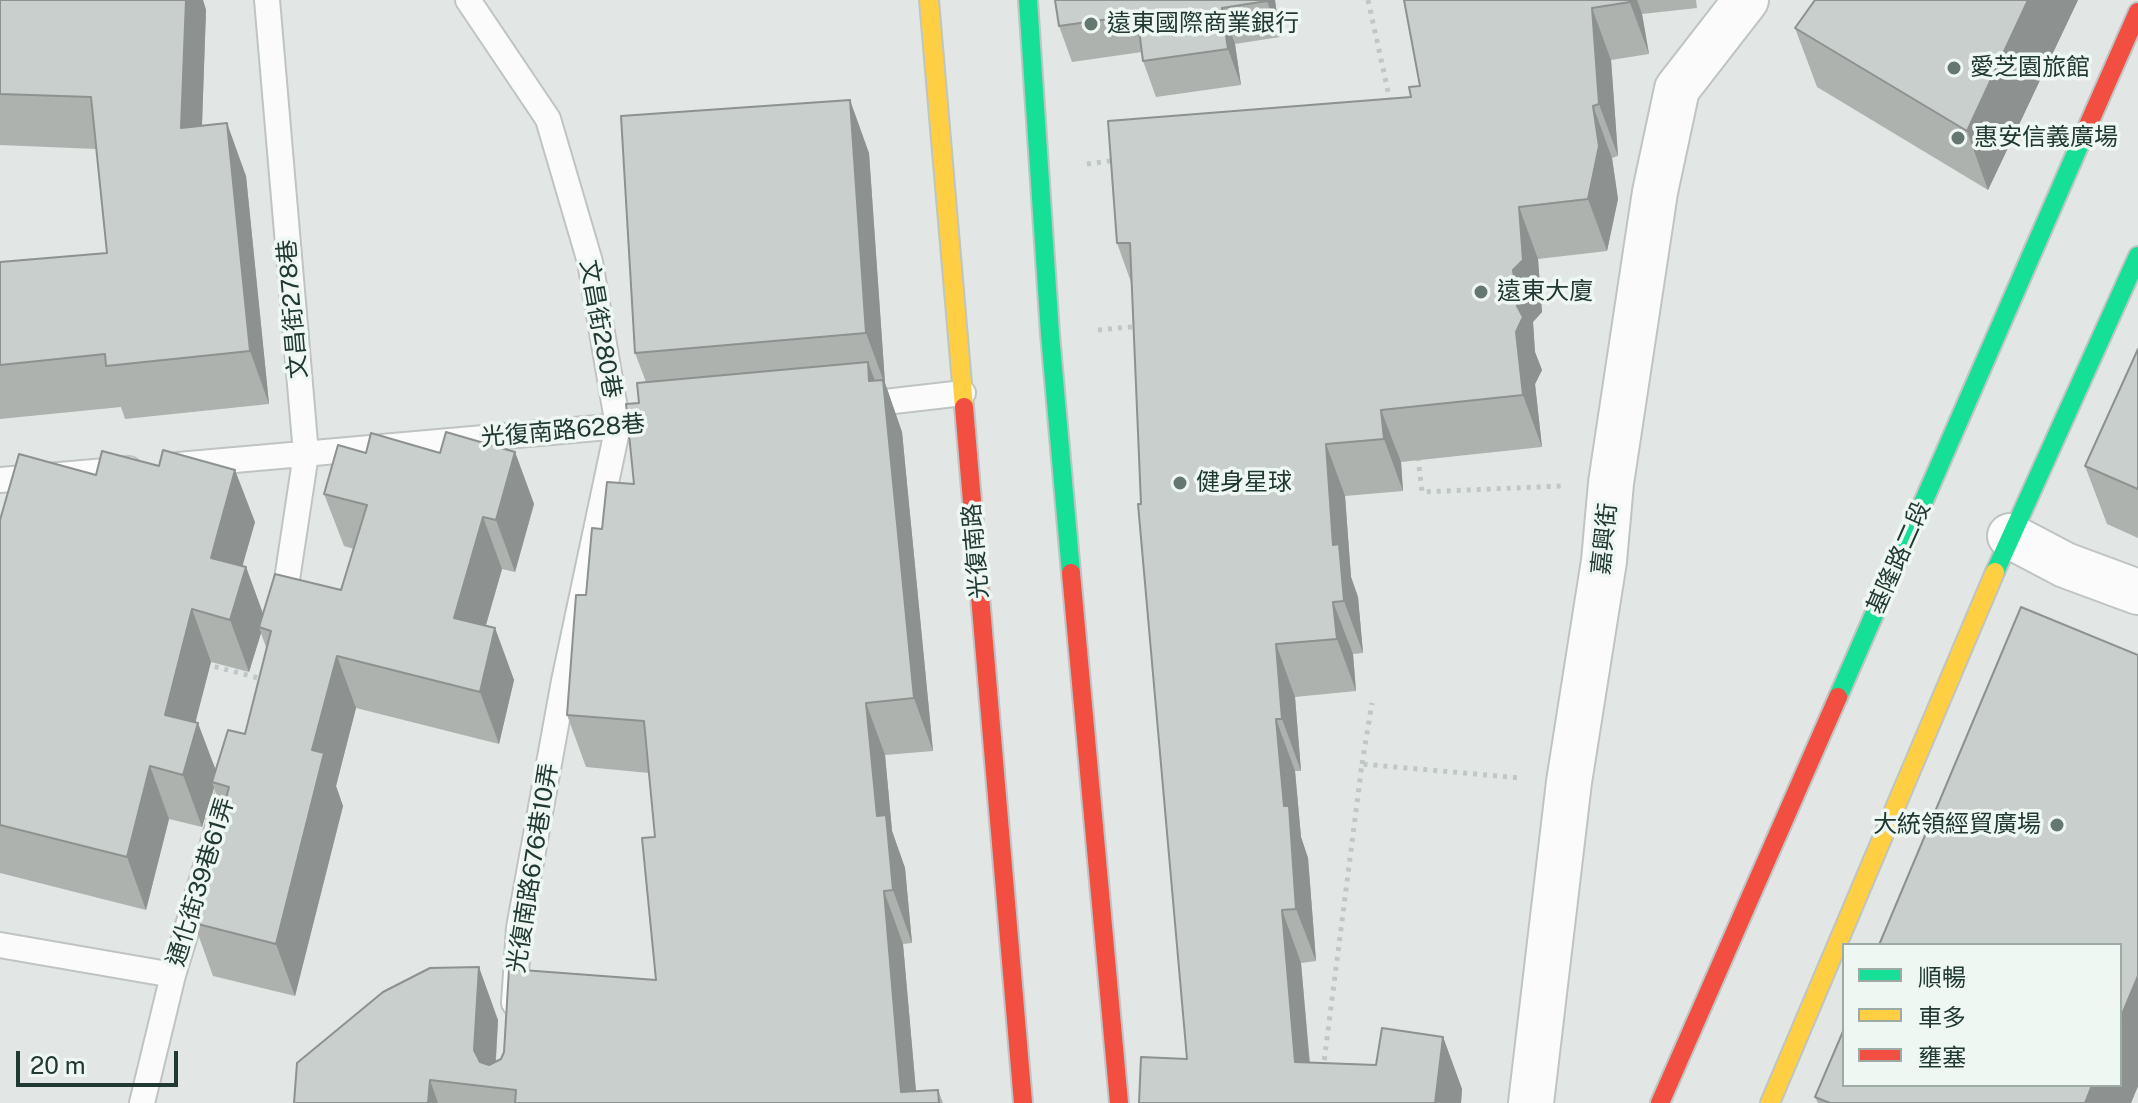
<!DOCTYPE html>
<html>
<head>
<meta charset="utf-8">
<style>
  body { margin:0 }
  #map { position:relative; width:2138px; height:1103px; overflow:hidden; background:#e2e7e5; font-family:"Public Sans","Noto Sans TC",sans-serif }
  canvas { display:block }
  .legend { position:absolute; left:1842px; top:943px; width:280px; height:144px; box-sizing:border-box; background:#eff7f3; border:2px solid #9caba6; margin:0; padding:10px 14px; list-style:none; font-size:24px; color:#203a33 }
  .legend li { display:flex; align-items:center; gap:16px; height:40px }
  .legend b { width:40px; border:2px solid #9caba6 }
  .scale { position:absolute; left:16px; top:1051px; width:162px; height:36px; box-sizing:border-box; border:4px solid #203a33; border-top:0; padding-left:10px; font-size:24px; line-height:28px; white-space:nowrap; color:#203a33; -webkit-text-stroke:6px #eff7f3; paint-order:stroke }
</style>
</head>
<body>
<div id="map">
<canvas width="2138" height="1103"></canvas>
<ul class="legend">
<li><b style="height:10px;background:#16e098"></b>順暢</li>
<li><b style="height:10px;background:#ffcf43"></b>車多</li>
<li><b style="height:10px;background:#f24e42"></b>壅塞</li>
</ul>
<div class="scale">20 m</div>
</div>
<script>
const context = document.querySelector('canvas').getContext('2d');
context.lineJoin = 'round';
function strokePath(path, color, width, dash) {
  context.strokeStyle = color;
  context.lineWidth = width;
  context.lineCap = dash ? 'butt' : 'round';
  context.setLineDash(dash || []);
  context.stroke(path);
}
function fill(path, color) {
  context.fillStyle = color;
  context.fill(path, 'evenodd');
}
function label(font, color, halo, rows, align = 'center') {
  context.font = font + ' "Public Sans","Noto Sans TC",sans-serif';
  context.lineWidth = 7;
  context.setLineDash([]);
  context.textBaseline = 'middle';
  context.strokeStyle = halo;
  context.fillStyle = color;
  for (const [text, x, y, turn = 0] of rows) {
    context.save();
    context.translate(x, y);
    context.rotate((+turn || 0) * Math.PI / 180);
    context.textAlign = isNaN(turn) ? turn : align;
    if (halo) context.strokeText(text, 0, 0);
    context.fillText(text, 0, 0);
    context.restore();
  }
}
const path = new Path2D(`
  M 1368,0 L 1391,105
  M 1087,164 L 1117,160
  M 1098,330 L 1140,326
  M 1418,457 L 1422,492 L 1561,486
  M 205,664 L 262,679
  M 1362,764 L 1372,703
  M 1323,1070 L 1362,764 L 1520,778`);
const lane = new Path2D(`
  M 267,0 L 306,454 L 283,606
  M 468,0 L 548,119 L 590,262 L 618,426 L 564,681 L 519,928 L 514,1003
  M 859,405 L 963,393
  M 178,465 L 631,425
  M 0,480 L 129,469
  M 0,945 L 173,975
  M 142,1103 L 173,975 L 232,780`);
const street = new Path2D(`
  M 2010,536 L 2065,565 L 2138,592
  M 1531,1103 L 1569,782 L 1604,561 L 1611,483 L 1655,192 L 1677,89 L 1746,0`);
const fast = new Path2D(`
  M 1028,0 L 1050,334 L 1071,573
  M 1995,572 L 2138,256
  M 1838,697 L 2086,130`);
const slow = new Path2D(`
  M 929,0 L 964,407
  M 1770,1103 L 1995,572`);
const jam = new Path2D(`
  M 2086,130 L 2138,12
  M 964,407 L 1023,1103
  M 1071,573 L 1119,1103
  M 1660,1103 L 1838,697`);
const wall = new Path2D(`
  M 0,0 L 203,0 L 206,10 L 202,126 L 246,176 L 269,404 L 125,419 L 121,407 L 0,419 L 0,262 L 107,253 L 96,149 L 0,145 Z
  M 1055,0 L 1275,0 L 1280,37 L 1235,44 L 1241,85 L 1156,97 L 1143,61 L 1142,52 L 1072,62 L 1059,26 Z
  M 1404,0 L 1696,0 L 1697,8 L 1642,14 L 1649,54 L 1611,60 L 1618,156 L 1612,158 L 1618,199 L 1607,251 L 1538,259 L 1542,312 L 1533,322 L 1535,352 L 1542,370 L 1535,384 L 1542,447 L 1401,462 L 1403,491 L 1345,496 L 1351,577 L 1358,597 L 1363,653 L 1353,654 L 1356,691 L 1295,697 L 1301,771 L 1295,771 L 1301,837 L 1308,858 L 1316,961 L 1301,963 L 1310,1063 L 1376,1065 L 1443,1037 L 1462,1089 L 1461,1103 L 1139,1103 L 1187,1059 L 1141,504 L 1132,285 L 1117,243 L 1411,97 L 1420,86 Z
  M 2078,0 L 1988,190 L 1817,87 L 1795,28 Z
  M 869,153 L 885,383 L 902,432 L 933,751 L 885,755 L 892,831 L 905,868 L 912,943 L 903,944 L 916,1091 L 938,1090 L 943,1103 L 294,1103 L 498,1020 L 496,1062 L 656,980 L 655,837 L 649,773 L 586,767 L 567,715 L 586,595 L 602,529 L 634,484 L 639,403 L 646,382 L 635,353 Z
  M 2138,349 L 2138,538 L 2107,524 L 2085,466 Z
  M 515,452 L 534,504 L 515,572 L 502,569 L 486,625 L 495,628 L 514,680 L 499,744 L 356,708 L 336,786 L 343,806 L 295,996 L 213,976 L 194,923 L 223,812 L 214,788 L 202,827 L 169,819 L 146,910 L 0,873 L 0,520 L 255,522 L 242,566 L 246,567 L 263,614 L 341,590 L 354,549 L 344,546 L 324,494 L 366,453 ZM 261,633 L 267,650 L 245,734 L 216,770 L 195,722 L 211,662 L 249,672 Z
  M 2138,1086 L 2131,1103 L 1818,1103 L 1815,1097 Z`);
const shadedWall = new Path2D(`
  M 186,0 L 203,0 L 206,10 L 200,180 L 181,128 Z
  M 1267,0 L 1275,0 L 1280,37 L 1267,1 Z
  M 1629,0 L 1637,0 L 1642,14 L 1649,54 Z
  M 2028,0 L 2078,0 L 1988,190 L 1967,131 Z
  M 1222,8 L 1235,44 L 1241,85 L 1228,49 Z
  M 1592,8 L 1611,60 L 1618,156 L 1599,104 Z
  M 850,100 L 869,153 L 885,383 L 902,432 L 933,751 L 914,698 L 869,381 L 868,362 L 887,414 L 884,382 L 866,333 Z
  M 1593,106 L 1612,158 L 1618,199 L 1607,251 L 1588,199 Z
  M 227,123 L 246,176 L 269,404 L 250,351 Z
  M 1519,207 L 1538,259 L 1542,312 L 1533,322 L 1535,352 L 1542,370 L 1535,384 L 1542,447 L 1523,395 L 1516,332 L 1517,306 L 1513,270 Z
  M 1381,410 L 1401,462 L 1403,491 L 1384,439 Z
  M 1326,444 L 1345,496 L 1351,577 L 1358,597 L 1363,653 L 1344,601 L 1333,545 Z
  M 515,452 L 534,504 L 515,572 L 496,520 Z
  M 235,470 L 255,522 L 230,610 L 211,558 Z
  M 483,517 L 502,569 L 473,670 L 454,618 Z
  M 246,567 L 265,619 L 259,627 L 261,633 L 249,672 L 230,620 Z
  M 1333,602 L 1353,654 L 1356,691 L 1337,639 Z
  M 192,609 L 211,662 L 184,767 L 165,715 Z
  M 495,628 L 514,680 L 499,744 L 480,692 Z
  M 1276,644 L 1295,697 L 1301,771 L 1282,719 Z
  M 337,656 L 356,708 L 336,786 L 343,806 L 295,996 L 276,944 L 312,750 Z
  M 866,703 L 885,755 L 892,831 L 905,868 L 912,943 L 893,890 L 877,816 Z
  M 1276,719 L 1295,771 L 1301,837 L 1308,858 L 1316,961 L 1296,909 L 1284,806 Z
  M 198,723 L 218,776 L 212,782 L 214,788 L 202,827 L 183,775 Z
  M 150,766 L 169,819 L 146,910 L 127,857 Z
  M 884,891 L 903,944 L 917,1103 L 901,1092 Z
  M 1282,910 L 1301,963 L 1313,1103 L 1295,1062 Z
  M 479,967 L 498,1020 L 494,1087 L 474,1050 Z
  M 2138,976 L 2138,1086 L 2131,1103 L 2085,1103 L 2092,1085 L 2120,1085 L 2120,1019 Z
  M 1443,1037 L 1462,1089 L 1461,1103 L 1435,1103 Z
  M 430,1080 L 438,1103 L 428,1103 Z`);
const building = new Path2D(`
  M 0,0 L 186,0 L 181,128 L 227,123 L 250,351 L 106,366 L 105,354 L 0,365 L 0,262 L 107,253 L 91,97 L 0,94 Z
  M 1055,0 L 1267,0 L 1267,1 L 1222,8 L 1228,49 L 1143,61 L 1137,15 L 1059,26 Z
  M 1404,0 L 1629,0 L 1630,2 L 1592,8 L 1599,104 L 1593,106 L 1599,146 L 1588,199 L 1519,207 L 1523,260 L 1513,270 L 1517,306 L 1523,317 L 1516,332 L 1523,395 L 1381,410 L 1384,439 L 1326,444 L 1333,545 L 1339,544 L 1344,601 L 1333,602 L 1337,639 L 1276,644 L 1282,719 L 1276,719 L 1284,806 L 1289,806 L 1296,909 L 1282,910 L 1295,1062 L 1376,1065 L 1382,1028 L 1443,1037 L 1435,1103 L 1139,1103 L 1141,1057 L 1187,1059 L 1138,504 L 1141,504 L 1130,243 L 1117,243 L 1108,121 L 1411,97 L 1409,87 L 1420,86 Z
  M 1815,0 L 2028,0 L 1967,131 L 1795,28 Z
  M 850,100 L 866,333 L 635,353 L 621,116 Z
  M 2138,349 L 2138,489 L 2085,466 Z
  M 868,362 L 869,381 L 883,380 L 914,698 L 866,703 L 877,816 L 886,815 L 893,890 L 884,891 L 901,1092 L 938,1090 L 939,1103 L 515,1103 L 516,1090 L 430,1080 L 428,1103 L 294,1103 L 297,1063 L 383,992 L 430,968 L 479,967 L 474,1050 L 480,1062 L 489,1065 L 501,1059 L 504,1052 L 509,969 L 656,980 L 642,838 L 655,837 L 644,721 L 567,715 L 576,595 L 586,595 L 592,528 L 602,529 L 607,482 L 634,484 L 626,404 L 639,403 L 637,383 Z
  M 446,432 L 515,452 L 496,520 L 483,517 L 454,618 L 495,628 L 480,692 L 337,656 L 312,750 L 324,753 L 276,944 L 194,923 L 229,787 L 212,782 L 228,730 L 245,734 L 271,631 L 259,627 L 275,574 L 341,590 L 367,505 L 324,494 L 338,445 L 366,453 L 371,433 L 440,453 Z
  M 163,450 L 235,470 L 211,558 L 246,567 L 230,620 L 192,609 L 165,715 L 198,723 L 183,775 L 150,766 L 127,857 L 0,825 L 0,520 L 19,454 L 96,475 L 102,451 L 159,466 Z
  M 2021,607 L 2138,655 L 2138,976 L 2120,1019 L 2120,945 L 1879,945 Z
  M 1844,1029 L 1844,1085 L 2092,1085 L 2085,1103 L 1830,1103 L 1815,1097 Z`);
const markers = [
  [1091,24,8,"#647771"],
  [1954,68,8,"#647771"],
  [1958,138,8,"#647771"],
  [1481,292,8,"#647771"],
  [1180,483,8,"#647771"],
  [2057,825,8,"#647771"]
];
const poiNames = [
  ["遠東國際商業銀行",1107,24],
  ["愛芝園旅館",1970,68],
  ["惠安信義廣場",1974,138],
  ["遠東大廈",1497,292],
  ["健身星球",1196,483],
  ["大統領經貿廣場",2041,825,"right"]
];
const streetNames = [
  ["文昌街278巷",293,309,-95],
  ["文昌街280巷",600,329,80],
  ["光復南路628巷",563,431,-5],
  ["嘉興街",1605,539,-84],
  ["光復南路",976,551,-95],
  ["基隆路二段",1899,558,-66],
  ["光復南路676巷10弄",533,868,-81],
  ["通化街39巷61弄",201,882,-73]
];
strokePath(lane, '#bfc4c2', 28);
strokePath(street, '#bfc4c2', 48);
strokePath(fast, '#bec5c2', 22);
strokePath(slow, '#bec5c2', 22);
strokePath(jam, '#bec5c2', 22);
strokePath(path, '#bfc8c6', 5, [4, 6]);
strokePath(lane, '#fbfbfb', 24);
strokePath(street, '#fbfbfb', 44);
strokePath(fast, '#16e098', 18);
strokePath(slow, '#ffcf43', 18);
strokePath(jam, '#f24e42', 18);
fill(wall, '#adb2af');
fill(shadedWall, '#8d918f');
fill(building, '#c9cfcc');
strokePath(building, '#8d918f', 2);
for (const [x, y, r, color] of markers) {
  const dot = new Path2D();
  dot.arc(x, y, r, 0, 2 * Math.PI);
  context.fillStyle = color;
  context.fill(dot);
  strokePath(dot, '#eff7f3', 3);
}
label('24px', '#203a33', '#eff7f3', poiNames, 'left');
label('24px', '#203a33', '#eff7f3', streetNames);
</script>
</body>
</html>
